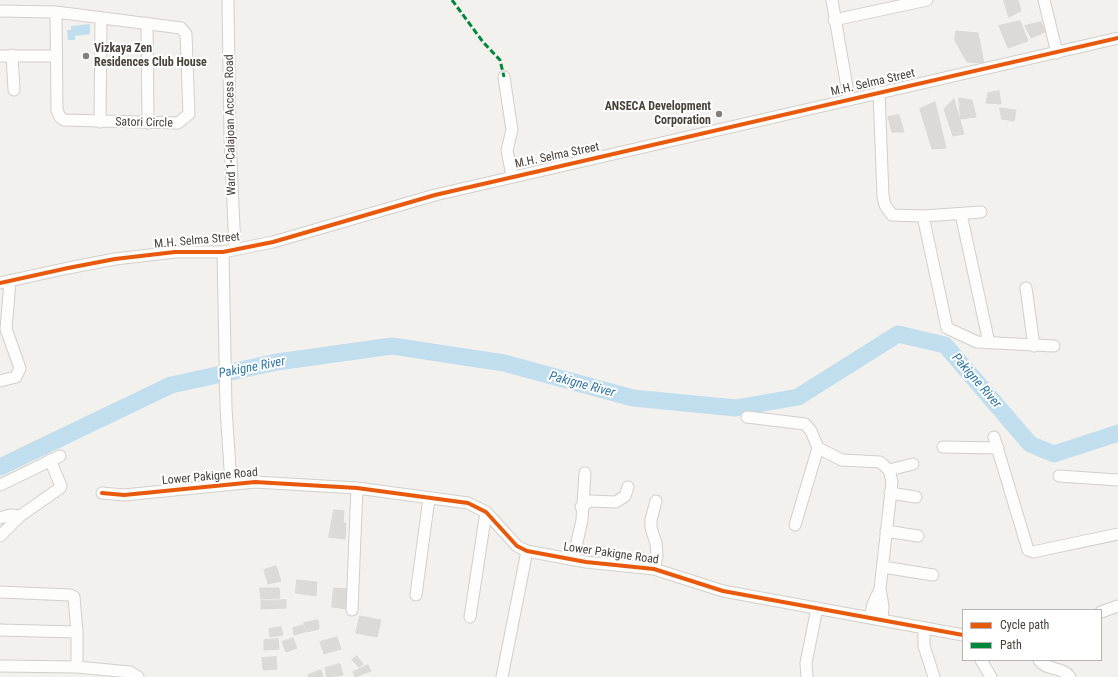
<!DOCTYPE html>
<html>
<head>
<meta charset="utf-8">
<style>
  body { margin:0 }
  #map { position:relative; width:1118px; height:677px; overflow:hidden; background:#f3f1ed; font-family:"Roboto Condensed",sans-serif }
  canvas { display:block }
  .legend { position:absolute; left:962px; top:609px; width:140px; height:52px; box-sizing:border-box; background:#fff; border:1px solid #b6b3b0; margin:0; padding:5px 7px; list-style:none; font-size:12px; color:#494239 }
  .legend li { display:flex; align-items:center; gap:8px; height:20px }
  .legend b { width:20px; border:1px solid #b6b3b0 }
</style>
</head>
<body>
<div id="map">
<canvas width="1118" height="677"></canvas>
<ul class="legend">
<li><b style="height:5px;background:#e8590c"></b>Cycle path</li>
<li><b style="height:5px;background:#00873e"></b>Path</li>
</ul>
</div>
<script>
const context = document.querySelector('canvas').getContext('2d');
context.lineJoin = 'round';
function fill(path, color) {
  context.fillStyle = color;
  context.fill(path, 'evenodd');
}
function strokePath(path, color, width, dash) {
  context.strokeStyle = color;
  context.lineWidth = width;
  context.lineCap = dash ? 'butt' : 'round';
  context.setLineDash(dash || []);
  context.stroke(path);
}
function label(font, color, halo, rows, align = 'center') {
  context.font = font + ' "Roboto Condensed",sans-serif';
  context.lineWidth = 4;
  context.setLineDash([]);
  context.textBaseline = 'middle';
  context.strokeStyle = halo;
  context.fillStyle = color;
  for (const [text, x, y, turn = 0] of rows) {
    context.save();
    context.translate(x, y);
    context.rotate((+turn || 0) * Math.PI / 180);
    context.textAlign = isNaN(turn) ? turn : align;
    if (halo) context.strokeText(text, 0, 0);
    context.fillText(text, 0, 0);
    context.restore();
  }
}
const water = new Path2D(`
  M 90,24 L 90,34 L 75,36 L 75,40 L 68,40 L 67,30 L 71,30 L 71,26 Z`);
const river = new Path2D(`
  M 0,467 L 171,385 L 277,362 L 392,346 L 504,363 L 633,398 L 736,408 L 798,397 L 898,334 L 945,345 L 1030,444 L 1054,454 L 1118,433`);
const building = new Path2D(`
  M 1004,0 L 1018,0 L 1021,11 L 1009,17 Z
  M 1020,21 L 1028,41 L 1008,48 L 999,26 Z
  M 1041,22 L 1045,32 L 1031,38 L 1025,26 Z
  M 956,31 L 978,33 L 984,63 L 967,62 L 955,41 Z
  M 999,91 L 1001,104 L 986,103 L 988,93 Z
  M 959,98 L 972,100 L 976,117 L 961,119 Z
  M 954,99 L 964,134 L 953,136 L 944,109 Z
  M 935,102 L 946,148 L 932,149 L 920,109 Z
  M 1000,108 L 1016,110 L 1014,121 L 1002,119 Z
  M 899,115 L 904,132 L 892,132 L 888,117 Z
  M 334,510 L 344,511 L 343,523 L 346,523 L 345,539 L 329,537 Z
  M 276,566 L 281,581 L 268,584 L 264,570 Z
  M 297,580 L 317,582 L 316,596 L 296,593 Z
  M 260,588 L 279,588 L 280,598 L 261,599 Z
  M 334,588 L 349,589 L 347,609 L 332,607 Z
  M 286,600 L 286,608 L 261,609 L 261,601 Z
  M 360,616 L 381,620 L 377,637 L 356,633 Z
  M 318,620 L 319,629 L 306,632 L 304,623 Z
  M 303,625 L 305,632 L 294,635 L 293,628 Z
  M 281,627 L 283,635 L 270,637 L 269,629 Z
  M 337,637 L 341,649 L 324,654 L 320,642 Z
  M 293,638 L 297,648 L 286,652 L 282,642 Z
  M 278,639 L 279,649 L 264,650 L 264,640 Z
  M 357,656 L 363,664 L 359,667 L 352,660 Z
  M 276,657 L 277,669 L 263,670 L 262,658 Z
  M 340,664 L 343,675 L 327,677 L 325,668 Z
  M 368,665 L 371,671 L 355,677 L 353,672 Z
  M 321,670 L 323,677 L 309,677 L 308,675 Z`);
const minor = new Path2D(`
  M 228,0 L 230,138 L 235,249
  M 832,0 L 849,99
  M 1044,0 L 1057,53
  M 0,11 L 56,12 L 181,28 L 186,34 L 189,114 L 178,123 L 64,120 L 60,117 L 57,110 L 56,12
  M 834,20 L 927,0
  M 147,23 L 148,123
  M 12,55 L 14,90
  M 0,56 L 56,56
  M 504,77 L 512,130 L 507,150 L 512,176
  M 879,92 L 883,196 L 885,205 L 892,215 L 923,216 L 981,212
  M 100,122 L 101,18
  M 961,214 L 989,343
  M 923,216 L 947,328 L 977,342 L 1054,346
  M 223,252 L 226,408 L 231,484
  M 0,283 L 68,268 L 115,259 L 175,252 L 223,252 L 273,242 L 435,195 L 1118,38
  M 1026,288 L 1034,346
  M 0,381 L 16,377 L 20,368 L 6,329 L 10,282
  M 747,417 L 805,424 L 811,431 L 818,448
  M 994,437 L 1028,550 L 1033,552 L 1118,534
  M 943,447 L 998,448
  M 889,470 L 913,464
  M 1059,476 L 1118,480
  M 0,485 L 60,456
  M 102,493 L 124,495 L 255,482 L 357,488 L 468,503 L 486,512 L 517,546 L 527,551 L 586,562 L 654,569 L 723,591 L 963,635
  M 890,493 L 916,497
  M 581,507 L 590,501 L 616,502 L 625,496 L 628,487
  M 0,518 L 10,515 L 20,516
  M 795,525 L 818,448 L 842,460 L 880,462 L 889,470 L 892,482 L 880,589
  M 886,531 L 918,536
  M 0,536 L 20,516 L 60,488 L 61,486 L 50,460
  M 573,560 L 582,520 L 585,473
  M 883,567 L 933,575
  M 654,569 L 657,556 L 656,543 L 651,528 L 651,520 L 656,501
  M 0,592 L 70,595 L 74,597 L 77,632 L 77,667
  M 416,595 L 429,498
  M 352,610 L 357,488
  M 1101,612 L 1118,606
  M 470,617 L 486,512
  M 870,618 L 873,604 L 880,589 L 883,606 L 882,620
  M 924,628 L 924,646 L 934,677
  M 0,630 L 77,632
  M 981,660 L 991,677
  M 1039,660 C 1046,671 1062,666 1070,677
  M 0,666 L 77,667 L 130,672 L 138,677
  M 502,677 L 527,551
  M 807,677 L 806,663 L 817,608`);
const quiet = new Path2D(`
  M 452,0 L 483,42 L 500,60 L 504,77`);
const cycleway = new Path2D(`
  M 0,283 L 68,268 L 115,259 L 175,252 L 223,252 L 273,242 L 435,195 L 1118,38
  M 102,493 L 124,495 L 255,482 L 357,488 L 468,503 L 486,512 L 517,546 L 527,551 L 586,562 L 654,569 L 723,591 L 963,635`);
const markers = [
  [86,56,4,"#847f78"],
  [719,114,4,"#847f78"]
];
const poiNames = [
  ["Vizkaya Zen",94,49],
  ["Residences Club House",94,63],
  ["ANSECA Development",711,107,"right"],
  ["Corporation",711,121,"right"]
];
const streetNames = [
  ["M.H. Selma Street",873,83,-13],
  ["Satori Circle",144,123,1],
  ["Ward 1-Calajoan Access Road",231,125,-91],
  ["M.H. Selma Street",557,156,-12],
  ["M.H. Selma Street",197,241,-5],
  ["Lower Pakigne Road",210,477,-5],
  ["Lower Pakigne Road",611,554,8]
];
const waterNames = [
  ["Pakigne River",252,368,-11],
  ["Pakigne River",976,381,49],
  ["Pakigne River",582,385,15]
];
fill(water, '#c1deee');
strokePath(river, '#c1deee', 17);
fill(building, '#dcdad6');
strokePath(building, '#dbd8d3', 1);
strokePath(minor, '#d1cfcb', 13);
strokePath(minor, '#fdfdfc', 11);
strokePath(quiet, '#00873e', 3, [6, 3]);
strokePath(cycleway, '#e8590c', 4);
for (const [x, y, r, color] of markers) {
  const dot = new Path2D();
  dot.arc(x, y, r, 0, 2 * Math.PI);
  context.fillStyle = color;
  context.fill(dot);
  strokePath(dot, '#fff', 1.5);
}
label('bold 12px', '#494239', '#fff', poiNames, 'left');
label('12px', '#494239', '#fff', streetNames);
label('italic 13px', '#3178a2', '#fff', waterNames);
</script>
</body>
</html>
